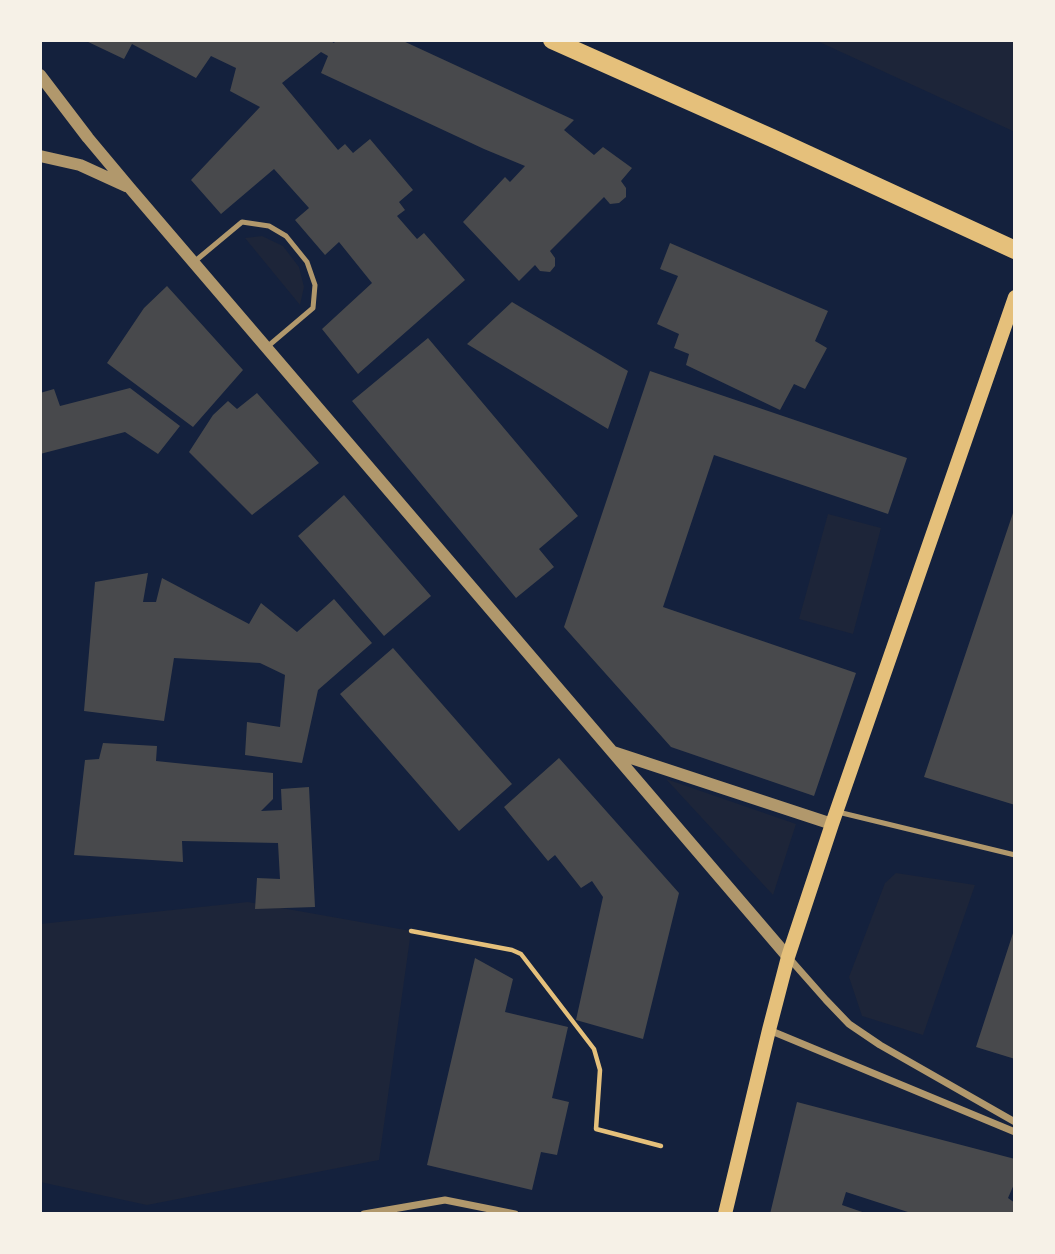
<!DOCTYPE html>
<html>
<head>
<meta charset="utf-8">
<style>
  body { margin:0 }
  #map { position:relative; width:1055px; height:1254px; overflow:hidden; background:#14213d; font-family:"Source Sans 3",sans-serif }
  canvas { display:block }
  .frame { position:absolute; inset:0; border:42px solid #f6f1e7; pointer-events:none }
</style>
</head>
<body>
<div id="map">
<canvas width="1055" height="1254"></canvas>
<div class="frame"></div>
</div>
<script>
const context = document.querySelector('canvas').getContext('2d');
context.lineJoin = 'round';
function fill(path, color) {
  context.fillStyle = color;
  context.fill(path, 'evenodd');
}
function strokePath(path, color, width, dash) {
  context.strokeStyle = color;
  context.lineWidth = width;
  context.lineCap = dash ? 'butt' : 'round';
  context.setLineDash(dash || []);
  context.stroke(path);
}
const green = new Path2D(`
  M 815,40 L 1015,40 L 1015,132 Z
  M 262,236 L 283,246 L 299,267 L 304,287 L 300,305 L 245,238 Z
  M 828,514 L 881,528 L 853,634 L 799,619 Z
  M 666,779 L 796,824 L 773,895 Z
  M 896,873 L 975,885 L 923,1035 L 862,1016 L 849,977 L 885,883 Z
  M 248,902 L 411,931 L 379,1160 L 147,1205 L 40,1182 L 40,924 Z`);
const building = new Path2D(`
  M 84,40 L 329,40 L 334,43 L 336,40 L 401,40 L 574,120 L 564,130 L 594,155 L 603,147 L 632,168 L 621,181 L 626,188 L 626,197 L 619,203 L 610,204 L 604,197 L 550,251 L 555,258 L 555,266 L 550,272 L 540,271 L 535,265 L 519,281 L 463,222 L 505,177 L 510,182 L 525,166 L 484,149 L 321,73 L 328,56 L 321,52 L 282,83 L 338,150 L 345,144 L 353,153 L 370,139 L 413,190 L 399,202 L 405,210 L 397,216 L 417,239 L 424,233 L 465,280 L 358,374 L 322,329 L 372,283 L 339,242 L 325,255 L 295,220 L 309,208 L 274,169 L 221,214 L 191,180 L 260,107 L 230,91 L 236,68 L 211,56 L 196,78 L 132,44 L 124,59 Z
  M 670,243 L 828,311 L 815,341 L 827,348 L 805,389 L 794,384 L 780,410 L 686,365 L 689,354 L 674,348 L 679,334 L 657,324 L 678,276 L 660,269 Z
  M 167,286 L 243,370 L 193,427 L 107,363 L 144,308 Z
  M 512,302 L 628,371 L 608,429 L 467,344 Z
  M 428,338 L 578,516 L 539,549 L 554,567 L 516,598 L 352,401 Z
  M 650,371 L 907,458 L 888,514 L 714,455 L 663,607 L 856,673 L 814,796 L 671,747 L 564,627 Z
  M 130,388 L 180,426 L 158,454 L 125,432 L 40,454 L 40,393 L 54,389 L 60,406 Z
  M 257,393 L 319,463 L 252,515 L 189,452 L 213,415 L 228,401 L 237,409 Z
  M 344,495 L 431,596 L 384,636 L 298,536 Z
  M 1014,510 L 1015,510 L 1015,805 L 924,777 Z
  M 148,573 L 143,602 L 156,602 L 162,578 L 249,624 L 261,603 L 297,632 L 334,599 L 372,643 L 318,690 L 302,763 L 245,755 L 247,722 L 280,727 L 285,675 L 260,663 L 174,658 L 164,721 L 84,711 L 95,582 Z
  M 393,648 L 512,784 L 459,831 L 340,694 Z
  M 103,743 L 157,746 L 156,761 L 273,773 L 273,799 L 261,811 L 282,810 L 281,789 L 309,787 L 315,907 L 255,909 L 257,878 L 280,879 L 278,843 L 182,841 L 183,862 L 74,855 L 85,760 L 99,759 Z
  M 559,758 L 679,893 L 643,1039 L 576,1020 L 603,897 L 592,881 L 581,888 L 555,855 L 548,861 L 504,807 Z
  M 1014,930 L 1015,930 L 1015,1059 L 976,1047 Z
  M 475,958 L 513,979 L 505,1012 L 568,1027 L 552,1098 L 569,1102 L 557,1155 L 541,1152 L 532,1190 L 427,1165 Z
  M 797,1102 L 1015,1159 L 1015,1182 L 1008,1198 L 1015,1203 L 1015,1214 L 914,1214 L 846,1192 L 842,1205 L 868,1214 L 770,1214 Z`);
const path = new Path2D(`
  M 411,931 L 512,950 L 521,954 L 594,1049 L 600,1070 L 596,1129 L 661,1146`);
const service = new Path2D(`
  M 194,262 L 242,222 L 269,226 L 286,236 L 307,262 L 315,285 L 313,308 L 267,347
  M 838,812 L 1015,855`);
const minor = new Path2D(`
  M 788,957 L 826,1000 L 849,1024 L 880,1045 L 1015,1122
  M 769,1030 L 1015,1132
  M 364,1214 L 445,1200 L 515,1214`);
const tertiary = new Path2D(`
  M 40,75 L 88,138 L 129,187 L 788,957
  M 40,156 L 80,165 L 126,186
  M 613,752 L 832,824`);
const secondary = new Path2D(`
  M 725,1214 L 769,1030 L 788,957 L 832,824 L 1015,297`);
const primary = new Path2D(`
  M 552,40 L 772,138 L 1015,250`);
fill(green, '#1d2539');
fill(building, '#48494c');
strokePath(path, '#e5c07b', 4.5);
strokePath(service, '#b1986c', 5);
strokePath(minor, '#b1986c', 7);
strokePath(tertiary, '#b1986c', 12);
strokePath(secondary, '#e5c07b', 14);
strokePath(primary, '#e5c07b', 18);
</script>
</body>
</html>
